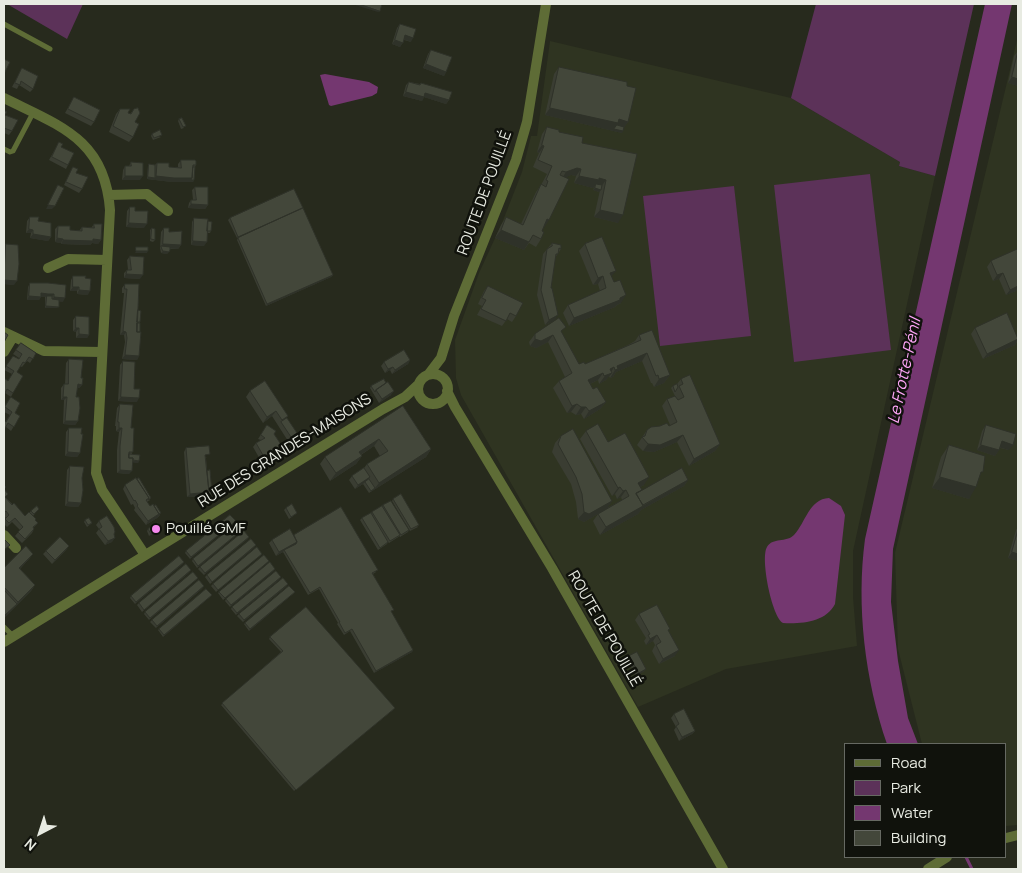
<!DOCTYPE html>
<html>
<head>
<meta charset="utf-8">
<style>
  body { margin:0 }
  #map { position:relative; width:1022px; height:873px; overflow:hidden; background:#272a1d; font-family:Manrope,sans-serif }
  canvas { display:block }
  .frame { position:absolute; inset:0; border:5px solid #e8ebe2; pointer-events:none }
  .legend { position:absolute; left:844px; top:743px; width:162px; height:115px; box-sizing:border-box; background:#10120c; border:1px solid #666962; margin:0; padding:6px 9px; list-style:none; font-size:15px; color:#e8ebe2 }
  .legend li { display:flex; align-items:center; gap:10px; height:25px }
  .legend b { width:25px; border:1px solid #666962 }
  .north { position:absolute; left:15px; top:808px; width:50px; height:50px; -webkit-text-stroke:4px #10120c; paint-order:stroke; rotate:220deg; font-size:14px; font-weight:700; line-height:20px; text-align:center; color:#e8ebe2 }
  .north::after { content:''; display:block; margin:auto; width:18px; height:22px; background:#e8ebe2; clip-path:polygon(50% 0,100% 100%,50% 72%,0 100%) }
</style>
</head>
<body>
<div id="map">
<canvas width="1022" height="873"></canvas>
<div class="frame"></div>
<ul class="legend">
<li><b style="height:6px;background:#5e6c36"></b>Road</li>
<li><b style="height:14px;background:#5c3259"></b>Park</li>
<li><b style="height:14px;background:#743770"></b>Water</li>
<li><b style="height:14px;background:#43473a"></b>Building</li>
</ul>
<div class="north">N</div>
</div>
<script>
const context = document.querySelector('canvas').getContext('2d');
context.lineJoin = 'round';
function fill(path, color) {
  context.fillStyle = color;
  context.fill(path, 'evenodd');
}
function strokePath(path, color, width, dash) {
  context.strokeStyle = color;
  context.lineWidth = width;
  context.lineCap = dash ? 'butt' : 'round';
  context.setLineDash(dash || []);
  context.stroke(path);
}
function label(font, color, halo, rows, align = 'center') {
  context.font = font + ' Manrope,sans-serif';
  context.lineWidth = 5;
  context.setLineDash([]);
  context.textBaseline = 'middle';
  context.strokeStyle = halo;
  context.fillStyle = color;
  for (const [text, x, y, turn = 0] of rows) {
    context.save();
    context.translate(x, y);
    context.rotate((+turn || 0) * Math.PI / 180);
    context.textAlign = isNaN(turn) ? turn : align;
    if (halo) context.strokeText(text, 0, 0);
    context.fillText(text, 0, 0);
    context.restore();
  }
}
const built = new Path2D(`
  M 1018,36 L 1018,825 L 1006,826 L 1006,744 L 922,744 L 898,649 L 895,553 Z
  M 550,41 L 791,98 L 900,162 L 899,166 L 935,176 L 853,551 L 853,597 L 857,646 L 726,669 L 638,707 L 461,395 L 456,378 L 455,340 L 479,273 L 502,223 L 522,172 L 531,136 L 537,136 Z`);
const green = new Path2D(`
  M 7,4 L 83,4 L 67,39 Z
  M 816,4 L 974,4 L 935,176 L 899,166 L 900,162 L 791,98 Z
  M 870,174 L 891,350 L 794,362 L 774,185 Z
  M 734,186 L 751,336 L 660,346 L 643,196 Z`);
const water = new Path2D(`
  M 985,4 L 1012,4 L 893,549 L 891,602 L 898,661 L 908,718 L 918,744 L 887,744 C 865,680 856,606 865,539 Z
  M 325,74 L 369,82 L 378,87 L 377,93 L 372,96 L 331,106 L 329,105 L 320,75 Z
  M 829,498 L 841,506 L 845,515 L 835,604 C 826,622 802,624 783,623 C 772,617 760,558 767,547 C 773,537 786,543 794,535 C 806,522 809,499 829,498 Z`);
const stream = new Path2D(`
  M 966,857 L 972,869`);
const lane = new Path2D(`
  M 4,24 L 50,49
  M 4,149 L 10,152 L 13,151 L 33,113
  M 4,627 L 13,636`);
const street = new Path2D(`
  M 4,98 C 60,126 105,139 110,210 L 96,473 L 102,490 L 145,555
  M 109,195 L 147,194 L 168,211
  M 48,268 L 68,259 L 107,260
  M 4,332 L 44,351 L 101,352
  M 4,352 L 13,337
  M418 389a15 15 0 1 1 30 0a15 15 0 1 1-30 0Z
  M 428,375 L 441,358 L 454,316 L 516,160 L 527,122 L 546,4
  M 447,391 L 455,407 L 552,568 L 723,869
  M 4,535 L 16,548
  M 4,642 L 383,409 L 405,397 L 419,384
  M 1006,838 L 1018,835
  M 928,869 L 947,857`);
const wall = new Path2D(`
  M 400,24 L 411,42 L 404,40 L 400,47 L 392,44 L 397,28 Z
  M 431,50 L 446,72 L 444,76 L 423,68 L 428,54 Z
  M 1018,51 L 1018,86 L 1008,83 L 1014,56 Z
  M 559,67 L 627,86 L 628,122 L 624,127 L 622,133 L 545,115 L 554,74 Z
  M 22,68 L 33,89 L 30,92 L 19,85 L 17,89 L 12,87 Z
  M 409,82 L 420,84 L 421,83 L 449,100 L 446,104 L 424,97 L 422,101 L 403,96 L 406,85 Z
  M 74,97 L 94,122 L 91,126 L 65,113 Z
  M 120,109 L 130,114 L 134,109 L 135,122 L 133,137 L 129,142 L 109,132 L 116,114 Z
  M 4,110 L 12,131 L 9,135 L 4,133 Z
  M 179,119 L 184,128 L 181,129 L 178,121 Z
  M 547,127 L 582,143 L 637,154 L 618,223 L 594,217 L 600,190 L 599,192 L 593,190 L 595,186 L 593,188 L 574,183 L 576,176 L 571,175 L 566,177 L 542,231 L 541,239 L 536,247 L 529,243 L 524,250 L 495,238 L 501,225 L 506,217 L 521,224 L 536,192 L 541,185 L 547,174 L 533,167 L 539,153 L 537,152 L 542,134 Z
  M 152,134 L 161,137 L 153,140 L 151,136 Z
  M 59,142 L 68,165 L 66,169 L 49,160 Z
  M 181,160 L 196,165 L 195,167 L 194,180 L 193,182 L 172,182 L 147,179 L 148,166 L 149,164 L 155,165 L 157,163 L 169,167 L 178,167 L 178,164 Z
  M 131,162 L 140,180 L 122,180 L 123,170 L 125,166 L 129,166 Z
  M 73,167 L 82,189 L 79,193 L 64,185 Z
  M 195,187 L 208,205 L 205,209 L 188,208 L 189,203 L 191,200 L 193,200 L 192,190 Z
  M 130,207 L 135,211 L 144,228 L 126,227 L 127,211 Z
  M 303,208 L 302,209 L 333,275 L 331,277 L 266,306 L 237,240 L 238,238 L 262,227 L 237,238 L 228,220 L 230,218 Z
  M 30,217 L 38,221 L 51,237 L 48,241 L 30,238 L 31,233 L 26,233 L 27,221 Z
  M 194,218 L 208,221 L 211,231 L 210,233 L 207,233 L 204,246 L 191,245 L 192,222 Z
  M 94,224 L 101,240 L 98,244 L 92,243 L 90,245 L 61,244 L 61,243 L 55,242 L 55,229 L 58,226 L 70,230 L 79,231 L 82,227 L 91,228 Z
  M 152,228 L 155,240 L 153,242 L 150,241 L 150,230 Z
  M 164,228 L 169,232 L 181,245 L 178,249 L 170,249 L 167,254 L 161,253 L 160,248 L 161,232 Z
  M 587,242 L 612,277 L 621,303 L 617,305 L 615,307 L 569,326 L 563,313 L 568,305 L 600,291 L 598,284 L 593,285 L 579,251 L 585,244 Z
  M 552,243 L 561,249 L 555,258 L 551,288 L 554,321 L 545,325 L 537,295 L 543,254 Z
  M 6,244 L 14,285 L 4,284 L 4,248 Z
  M 1018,249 L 1018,287 L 1016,291 L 1006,295 L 999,279 L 993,281 L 987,267 L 991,261 Z
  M 130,256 L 140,279 L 124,278 L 124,273 L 127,270 L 128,270 L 127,260 Z
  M 73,276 L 88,295 L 77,294 L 77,291 L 70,291 L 71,280 Z
  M 30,283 L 48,283 L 63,302 L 59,301 L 57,308 L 45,308 L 45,297 L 41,297 L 39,300 L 27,300 L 28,287 Z
  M 125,284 L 138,310 L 140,322 L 140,323 L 139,356 L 137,360 L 122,359 L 125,342 L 124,335 L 120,335 L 124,293 L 122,293 L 122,288 Z
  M 488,286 L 516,316 L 512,322 L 507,319 L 502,326 L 477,315 L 482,306 L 478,304 L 484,291 Z
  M 76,316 L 89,335 L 87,338 L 76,338 L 76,332 L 73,331 L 73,320 Z
  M 975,328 L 1018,338 L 1018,340 L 1015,345 L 983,359 L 971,334 Z
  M 562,333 L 579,364 L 585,364 L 628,345 L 635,341 L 639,335 L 670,375 L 664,383 L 654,387 L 652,383 L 651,383 L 642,361 L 616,372 L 613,377 L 610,378 L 609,376 L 606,380 L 599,384 L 598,380 L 590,384 L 593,389 L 606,402 L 600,409 L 584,419 L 581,414 L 576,415 L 571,412 L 567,413 L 553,388 L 559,381 L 565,377 L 548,342 L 536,348 L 530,346 L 529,342 L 535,334 Z
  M 21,343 L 36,353 L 30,363 L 27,361 L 22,367 L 20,366 L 17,372 L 13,393 L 11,397 L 5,393 L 4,394 L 4,378 L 8,381 L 12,374 L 4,370 L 13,356 L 19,359 L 19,358 L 13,354 Z
  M 69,359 L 81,378 L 82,385 L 79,388 L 77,388 L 76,397 L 78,421 L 75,425 L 63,424 L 64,400 L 61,400 L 61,388 L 64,384 L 65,384 L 66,363 Z
  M 410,360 L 408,364 L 392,374 L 390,370 L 385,373 L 381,366 L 384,362 Z
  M 123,361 L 134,389 L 137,402 L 118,401 L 120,365 Z
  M 681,379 L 720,444 L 715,451 L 689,466 L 677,442 L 654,452 L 643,451 L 637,445 L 647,430 L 670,425 L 662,406 L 667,399 L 675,396 L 671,388 L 673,386 L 677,384 Z
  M 371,386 L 391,395 L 379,403 L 370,388 Z
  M 250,391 L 288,416 L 286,418 L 294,437 L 288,441 L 272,416 L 263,423 L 246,397 Z
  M 11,397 L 15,413 L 20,416 L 11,431 L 6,427 L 6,421 L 10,415 L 4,412 L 4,408 Z
  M 120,404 L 131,428 L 132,454 L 139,461 L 138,463 L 133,462 L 129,474 L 117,473 L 117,450 L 119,432 L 116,431 L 116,426 L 115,426 L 117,408 Z
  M 403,406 L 431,449 L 426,457 L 369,493 L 363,484 L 355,489 L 349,480 L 352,476 L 364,468 L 367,464 L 380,456 L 374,446 L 361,455 L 362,456 L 356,464 L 330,481 L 320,464 L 325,457 Z
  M 267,425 L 274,434 L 282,446 L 279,450 L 261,461 L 253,447 L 256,443 L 261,440 L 258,439 Z
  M 986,425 L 1009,450 L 1000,448 L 995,456 L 977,450 L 982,431 Z
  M 69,428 L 80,453 L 77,457 L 65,456 L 66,432 Z
  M 586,431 L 607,440 L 644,485 L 640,487 L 640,491 L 688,480 L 684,486 L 641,510 L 638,514 L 600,535 L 593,521 L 598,514 L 584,522 L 578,519 L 576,502 L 571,484 L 552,452 L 555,443 L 561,436 L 612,501 L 607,508 L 622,500 L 621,497 L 617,499 L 615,494 L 612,496 L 580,439 Z
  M 949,445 L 979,477 L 969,499 L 932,488 L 941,457 Z
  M 186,448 L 207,458 L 206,458 L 207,471 L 211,496 L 187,497 L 184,452 Z
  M 70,466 L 82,478 L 81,503 L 78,507 L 65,506 L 67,470 Z
  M 4,485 L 6,498 L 25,516 L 31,511 L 39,509 L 33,516 L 35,520 L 38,523 L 33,528 L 34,529 L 32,533 L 22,543 L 15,536 L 20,530 L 12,522 L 7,527 L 4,524 L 4,521 L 6,518 L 4,516 Z
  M 125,485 L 150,500 L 147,502 L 150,506 L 160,515 L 157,518 L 146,525 L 134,510 L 135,508 L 133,504 L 131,505 L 123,489 Z
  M 393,499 L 418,527 L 410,531 L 392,501 Z
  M 383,505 L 409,530 L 408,532 L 400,537 L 400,536 L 389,543 L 388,542 L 387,544 L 378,550 L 360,520 L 362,518 L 371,513 L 372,512 L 382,506 Z
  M 286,508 L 297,513 L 289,519 L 284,510 Z
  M 85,520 L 92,523 L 87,527 L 84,522 Z
  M 99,521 L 114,535 L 112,542 L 105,545 L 96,533 L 99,529 L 96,525 Z
  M 236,521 L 190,559 L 185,553 L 186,551 Z
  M 1018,527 L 1018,561 L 1008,558 L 1016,530 Z
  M 148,529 L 160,530 L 149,536 L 147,531 Z
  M 241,531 L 197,568 L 192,561 L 193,559 Z
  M 294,535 L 376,572 L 373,574 L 392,611 L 391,612 L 413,650 L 412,652 L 374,673 L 350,631 L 344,635 L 337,624 L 338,623 L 319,589 L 308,595 L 283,552 L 276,556 L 269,543 L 272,540 Z
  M 249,537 L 204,575 L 198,569 L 200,567 Z
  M 69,546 L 66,550 L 52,564 L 43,554 L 46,551 Z
  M 255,547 L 210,584 L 205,577 L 207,575 Z
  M 33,554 L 29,559 L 20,569 L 35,585 L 31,591 L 4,618 L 4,568 Z
  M 262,554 L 216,592 L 211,586 L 213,584 Z
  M 184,562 L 135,604 L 130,598 L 131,596 Z
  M 267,563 L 223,600 L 218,593 L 219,592 Z
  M 275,569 L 230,607 L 225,601 L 226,599 Z
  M 190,572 L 142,612 L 137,605 L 139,603 Z
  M 198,578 L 149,620 L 144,614 L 145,612 Z
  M 280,579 L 236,615 L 231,609 L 232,607 Z
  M 287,586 L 243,622 L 237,616 L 239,614 Z
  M 203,588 L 156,628 L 150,622 L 152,620 Z
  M 295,592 L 249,631 L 244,624 L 245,623 Z
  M 212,595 L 163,637 L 158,630 L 159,629 Z
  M 639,614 L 669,631 L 675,656 L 659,664 L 652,651 L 655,645 L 653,641 L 646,645 L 644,641 L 646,638 L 635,620 Z
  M 270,637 L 393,710 L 294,791 L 221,705 L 281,652 L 269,639 Z
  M 629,656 L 646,669 L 643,672 L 636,676 L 627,660 Z
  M 674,714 L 695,731 L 692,734 L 679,741 L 674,730 L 676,727 L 671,718 Z`);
const shadedWall = new Path2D(`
  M 352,4 L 359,4 L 380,11 L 378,12 Z
  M 405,35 L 413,38 L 411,42 L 403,39 Z
  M 395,40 L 403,43 L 400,47 L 392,44 Z
  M 426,64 L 446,72 L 444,76 L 423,68 Z
  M 1012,77 L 1018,79 L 1018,86 L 1008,83 Z
  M 406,92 L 425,93 L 449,100 L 446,104 L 424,97 L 422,101 L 403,96 Z
  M 550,108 L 619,119 L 628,122 L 623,129 L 623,131 L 622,133 L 545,115 Z
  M 542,145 L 544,146 L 539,153 L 537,152 Z
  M 577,168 L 581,169 L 576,176 L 571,175 L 561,180 L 566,172 Z
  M 125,176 L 143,176 L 140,180 L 122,180 Z
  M 156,176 L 192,178 L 194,180 L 193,182 L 172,182 L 147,179 L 148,177 L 155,178 Z
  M 579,176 L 599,178 L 606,180 L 601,187 L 596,184 L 593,188 L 574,183 Z
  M 595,188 L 601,190 L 599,192 L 593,190 Z
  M 191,204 L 208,205 L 205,209 L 188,208 Z
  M 48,205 L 55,206 L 52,209 L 46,209 Z
  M 303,208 L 302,209 L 237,238 L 238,237 Z
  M 600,210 L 623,215 L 618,223 L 594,217 Z
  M 547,219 L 549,220 L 544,228 L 542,227 Z
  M 129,223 L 147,224 L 144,228 L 126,227 Z
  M 29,229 L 33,230 L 31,233 L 26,233 Z
  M 501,230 L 529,242 L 524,250 L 495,238 Z
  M 33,234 L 51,237 L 48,241 L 30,238 Z
  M 57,238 L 63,239 L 61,243 L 55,242 Z
  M 93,239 L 101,240 L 98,244 L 92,243 L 90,245 L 61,244 L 63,240 Z
  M 193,241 L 207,242 L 204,246 L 191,245 Z
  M 163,244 L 181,245 L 178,249 L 162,248 L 161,246 Z
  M 136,251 L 148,251 L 147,253 L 135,253 Z
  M 163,251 L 169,252 L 167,254 L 161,253 Z
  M 616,271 L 610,278 L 610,273 Z
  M 1003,273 L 999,279 L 993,281 L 997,275 Z
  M 126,274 L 143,275 L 140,279 L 124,278 Z
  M 333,275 L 331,277 L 266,306 L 267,304 Z
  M 603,276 L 598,284 L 593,285 L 598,278 Z
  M 4,280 L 17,281 L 14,285 L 4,284 Z
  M 1018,286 L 1016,291 L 1006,295 L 1010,290 Z
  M 73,287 L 79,287 L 77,291 L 70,291 Z
  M 79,290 L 90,291 L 88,295 L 77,294 Z
  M 41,293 L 54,294 L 51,298 L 47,296 L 45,297 L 41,297 L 39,300 L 27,300 L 29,296 Z
  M 626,295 L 621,303 L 617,305 L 615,307 L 569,326 L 574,318 Z
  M 54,297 L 65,298 L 63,302 L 51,301 Z
  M 46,306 L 59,307 L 57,308 L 45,308 Z
  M 558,315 L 554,321 L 545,325 L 549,320 Z
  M 76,328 L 79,328 L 76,332 L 73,331 Z
  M 123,331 L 126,332 L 124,335 L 120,335 Z
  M 79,334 L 89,335 L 87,338 L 76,338 Z
  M 553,335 L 548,342 L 536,348 L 530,346 L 535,339 Z
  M 1018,339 L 1015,345 L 983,359 L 987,354 Z
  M 647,353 L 642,361 L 616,372 L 613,377 L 610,378 L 615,370 L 617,366 Z
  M 125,355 L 139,356 L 137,360 L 122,359 Z
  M 410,360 L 408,364 L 392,374 L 395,370 Z
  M 393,367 L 390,370 L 385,373 L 388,369 Z
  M 614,367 L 610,374 L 612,373 L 606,380 L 599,384 L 610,369 Z
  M 603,373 L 598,380 L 585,386 L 588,380 Z
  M 670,375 L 664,383 L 654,387 L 659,379 Z
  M 78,384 L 82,385 L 79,388 L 75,388 Z
  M 394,391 L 391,395 L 379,403 L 382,399 Z
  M 63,397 L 67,397 L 64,400 L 61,400 Z
  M 121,397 L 139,398 L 137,402 L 118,401 Z
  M 606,402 L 600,409 L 584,419 L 589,411 Z
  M 577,404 L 571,412 L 567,413 L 572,406 Z
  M 581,407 L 586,407 L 581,414 L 576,415 Z
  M 276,411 L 272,416 L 263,423 L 267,417 Z
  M 65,421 L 78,421 L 75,425 L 63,424 Z
  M 119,428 L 122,428 L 119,432 L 116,431 Z
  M 297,433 L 294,437 L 288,441 L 291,437 Z
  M 683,435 L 677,442 L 654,452 L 643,451 L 648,444 Z
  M 379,439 L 374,446 L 354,459 L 359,452 Z
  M 1002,441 L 1013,445 L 1009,450 L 998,447 Z
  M 720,444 L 715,451 L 689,466 L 694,459 Z
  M 981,445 L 999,450 L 995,456 L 977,450 Z
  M 282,446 L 279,450 L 261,461 L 264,457 Z
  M 431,449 L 426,457 L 369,493 L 375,488 L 379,483 Z
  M 68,452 L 80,453 L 77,457 L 65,456 Z
  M 362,456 L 356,464 L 330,481 L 336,473 Z
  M 128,460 L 139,461 L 138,463 L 126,462 Z
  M 120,470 L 132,471 L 129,474 L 117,473 Z
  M 370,477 L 368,481 L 365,482 L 363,484 L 355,489 L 358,485 Z
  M 649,477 L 644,485 L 633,491 L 638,483 Z
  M 940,477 L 976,487 L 969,499 L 932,488 Z
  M 688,480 L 684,486 L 641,510 L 638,514 L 600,535 L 606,527 Z
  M 620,487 L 615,494 L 612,496 L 618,488 Z
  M 626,490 L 621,497 L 617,499 L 623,491 Z
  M 209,492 L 212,494 L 211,496 L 187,497 L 190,494 Z
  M 612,501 L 607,509 L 584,522 L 578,519 L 584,512 Z
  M 68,502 L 81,503 L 78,507 L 65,506 Z
  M 161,513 L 157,518 L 146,525 L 148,521 Z
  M 236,521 L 234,523 L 190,559 L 191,557 Z
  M 161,528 L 160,530 L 149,536 L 151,534 Z
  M 243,529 L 241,531 L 197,568 L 198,566 Z
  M 249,537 L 248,539 L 204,575 L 205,573 Z
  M 115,538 L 112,542 L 105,545 L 108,541 Z
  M 297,542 L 295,546 L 284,550 L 283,552 L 276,556 L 279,552 Z
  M 256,545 L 255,547 L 210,584 L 212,582 Z
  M 69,546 L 66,550 L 52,564 L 55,560 Z
  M 1012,552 L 1018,554 L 1018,561 L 1008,558 Z
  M 33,554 L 29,559 L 15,574 L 19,568 Z
  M 262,554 L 260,556 L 216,592 L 218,590 Z
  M 184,562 L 183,564 L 135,604 L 136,602 Z
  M 275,569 L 274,571 L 230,607 L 231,605 Z
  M 191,570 L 190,572 L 142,612 L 144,610 Z
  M 281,577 L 280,579 L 236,615 L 237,613 Z
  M 198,578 L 196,580 L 149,620 L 150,618 Z
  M 288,584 L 287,586 L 243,622 L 244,620 Z
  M 35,585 L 31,591 L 4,618 L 5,615 Z
  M 204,586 L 203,588 L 156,628 L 157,626 Z
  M 295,592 L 293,594 L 249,631 L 250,629 Z
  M 212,595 L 210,597 L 163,637 L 164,635 Z
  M 657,635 L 653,641 L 646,645 L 650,639 Z
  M 413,650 L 412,652 L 374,673 L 376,671 Z
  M 679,650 L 675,656 L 659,664 L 663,659 Z
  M 646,669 L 643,672 L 636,676 L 639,673 Z
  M 695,731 L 692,734 L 679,741 L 682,737 Z`);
const building = new Path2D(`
  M 359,4 L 382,4 L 380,11 Z
  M 400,24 L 416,29 L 413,38 L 405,35 L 403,43 L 395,40 Z
  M 431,50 L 452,57 L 446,72 L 426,64 Z
  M 1018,51 L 1018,79 L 1012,77 Z
  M 4,59 L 10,62 L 4,74 Z
  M 559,67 L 627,82 L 627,86 L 636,88 L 628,122 L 619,119 L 618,123 L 550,108 Z
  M 22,68 L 38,76 L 33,89 L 21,81 L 20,85 L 15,83 Z
  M 409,82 L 420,85 L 421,83 L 452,92 L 449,100 L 425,93 L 424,97 L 406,92 Z
  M 74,97 L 100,110 L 94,122 L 68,109 Z
  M 138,108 L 140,113 L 135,122 L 139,124 L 133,137 L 113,126 L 120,109 L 130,109 L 128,113 L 131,114 L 134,109 Z
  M 4,110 L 7,112 L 5,115 L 18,120 L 12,131 L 4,128 Z
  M 182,118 L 186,126 L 183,127 L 179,119 Z
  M 617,125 L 624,127 L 623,131 L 614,129 Z
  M 547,127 L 559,130 L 559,132 L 583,137 L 582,143 L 637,154 L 623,215 L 600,210 L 606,180 L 599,178 L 599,180 L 579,176 L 581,169 L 577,168 L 566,172 L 562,171 L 560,175 L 569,179 L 549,220 L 547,219 L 542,231 L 544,232 L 541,239 L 533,235 L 529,242 L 501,230 L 506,217 L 523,225 L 541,184 L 546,187 L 548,181 L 546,180 L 552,166 L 538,160 L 544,146 L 542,145 Z
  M 160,130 L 162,135 L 154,138 L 152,134 Z
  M 59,142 L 63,144 L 61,147 L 74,153 L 68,165 L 52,157 Z
  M 181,160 L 195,160 L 196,161 L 196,165 L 193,165 L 192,178 L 174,178 L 156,176 L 157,163 L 169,163 L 169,167 L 181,168 Z
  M 131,162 L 143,163 L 143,176 L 125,176 L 125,166 L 131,166 Z
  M 149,164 L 155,165 L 155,178 L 148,177 Z
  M 73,167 L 78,169 L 76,173 L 88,177 L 82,189 L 66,182 Z
  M 193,167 L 195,167 L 194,180 L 191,180 L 192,178 Z
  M 596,184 L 602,185 L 601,190 L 595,188 Z
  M 58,185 L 64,188 L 55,206 L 48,205 Z
  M 195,187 L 208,187 L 208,205 L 191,204 L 191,200 L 196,200 Z
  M 294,189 L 303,208 L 238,237 L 230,218 Z
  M 130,207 L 135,207 L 135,211 L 148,211 L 147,224 L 129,223 Z
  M 303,208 L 333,275 L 267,304 L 238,238 Z
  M 30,217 L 39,217 L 38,221 L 51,223 L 51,237 L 33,234 L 33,230 L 29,229 Z
  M 194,218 L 208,219 L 207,242 L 193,241 Z
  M 208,221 L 212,222 L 211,231 L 207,231 Z
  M 94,224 L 102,224 L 101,240 L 93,239 L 93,241 L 63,240 L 63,239 L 57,238 L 58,226 L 70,226 L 70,230 L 82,231 L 82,227 L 94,228 Z
  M 152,228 L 155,229 L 155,240 L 151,239 Z
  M 164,228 L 169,228 L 169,232 L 182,231 L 181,245 L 163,244 Z
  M 602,237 L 616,271 L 610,273 L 614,282 L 620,280 L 626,295 L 620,298 L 620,300 L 574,318 L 568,305 L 606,288 L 603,276 L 598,278 L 585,244 Z
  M 552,243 L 561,245 L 561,249 L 559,248 L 558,254 L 556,254 L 551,288 L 552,288 L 558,315 L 549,320 L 541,290 L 547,249 L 552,246 Z
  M 6,244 L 18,245 L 19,264 L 17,281 L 4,280 Z
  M 161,246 L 170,247 L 170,250 L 169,252 L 163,251 Z
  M 136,247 L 148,247 L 148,251 L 136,251 Z
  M 1018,249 L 1018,286 L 1010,290 L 1003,273 L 997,275 L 991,261 Z
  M 130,256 L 144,257 L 143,275 L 126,274 L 127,270 L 131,270 Z
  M 73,276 L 86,276 L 85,278 L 91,279 L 90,291 L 79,290 L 79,287 L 73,287 Z
  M 30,283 L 48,283 L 66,285 L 65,298 L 54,297 L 54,294 L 48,294 L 41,293 L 41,297 L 29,296 Z
  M 125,284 L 139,284 L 137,332 L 141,332 L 139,356 L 125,355 L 127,338 L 126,332 L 123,331 L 127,289 L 125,289 Z
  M 488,286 L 523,303 L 516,316 L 510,313 L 506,321 L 481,309 L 486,300 L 482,298 Z
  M 47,296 L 52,296 L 52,299 L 59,300 L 59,307 L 46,306 Z
  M 138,310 L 141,311 L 140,322 L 137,322 Z
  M 1007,313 L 1018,339 L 987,354 L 975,328 Z
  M 76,316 L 89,317 L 89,335 L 79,334 L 79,328 L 76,328 Z
  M 559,318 L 566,327 L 561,331 L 579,364 L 584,362 L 585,364 L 641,340 L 639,335 L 652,330 L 670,375 L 659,379 L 658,375 L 656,376 L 647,353 L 617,366 L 618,369 L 615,370 L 614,367 L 610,369 L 612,373 L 604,376 L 603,373 L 588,380 L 593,389 L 597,387 L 606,402 L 589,411 L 586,407 L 581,407 L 577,404 L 572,406 L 559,381 L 572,373 L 553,335 L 541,341 L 535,339 L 535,334 Z
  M 137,323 L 140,323 L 140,332 L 137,332 Z
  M 4,332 L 8,335 L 4,342 Z
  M 21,343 L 36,353 L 33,359 L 29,357 L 25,363 L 23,362 L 17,372 L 23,376 L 13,393 L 7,389 L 5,393 L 4,392 L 4,378 L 8,381 L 14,371 L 6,366 L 13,356 L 19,359 L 22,354 L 16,350 Z
  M 404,350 L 410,360 L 395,370 L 393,367 L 388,369 L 384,362 Z
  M 69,359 L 83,360 L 81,378 L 83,378 L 82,385 L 78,384 L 76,397 L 79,397 L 80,408 L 78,421 L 65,421 L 67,397 L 63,397 L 64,384 L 68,384 Z
  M 123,361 L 135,362 L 134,389 L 140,389 L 139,398 L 121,397 Z
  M 690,375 L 720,444 L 694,459 L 683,435 L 660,445 L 648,444 L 642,437 L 645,436 L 647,430 L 651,427 L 660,426 L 667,423 L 669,426 L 677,422 L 667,399 L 675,396 L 678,400 L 684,397 L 679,386 L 683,384 L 681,379 Z
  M 384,379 L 386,383 L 376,390 L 375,392 L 371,386 Z
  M 265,381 L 288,416 L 282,420 L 276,411 L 267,417 L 250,391 Z
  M 388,382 L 394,391 L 382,399 L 376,390 Z
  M 677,384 L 678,387 L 675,392 L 673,386 Z
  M 11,397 L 20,403 L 15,413 L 20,416 L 14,427 L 8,423 L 4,430 L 4,420 L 6,422 L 12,412 L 5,407 Z
  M 120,404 L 133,405 L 131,428 L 134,428 L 133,452 L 129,452 L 129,458 L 133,458 L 132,471 L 120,470 L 120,446 L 122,428 L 119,428 L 119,422 L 118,422 Z
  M 403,406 L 431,449 L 379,483 L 367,464 L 388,451 L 379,439 L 359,452 L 362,456 L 336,473 L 325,457 Z
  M 287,418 L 297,433 L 291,437 L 281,422 Z
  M 598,424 L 608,442 L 625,433 L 649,477 L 638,483 L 642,490 L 636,493 L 643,506 L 606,527 L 598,514 L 629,496 L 626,490 L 623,491 L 620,487 L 618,488 L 586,431 Z
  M 267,425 L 276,431 L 274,434 L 282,446 L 264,457 L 256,443 L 265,438 L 261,435 Z
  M 986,425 L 1016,434 L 1013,445 L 1002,441 L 999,450 L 981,445 Z
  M 69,428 L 82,428 L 81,434 L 83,434 L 80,453 L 68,452 Z
  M 573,429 L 612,501 L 589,514 L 584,512 L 582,494 L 576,477 L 558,444 L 561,436 Z
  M 949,445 L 985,456 L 983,472 L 981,472 L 976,487 L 940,477 Z
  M 209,446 L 210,454 L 205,455 L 209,492 L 190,494 L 186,448 Z
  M 129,454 L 140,455 L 139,461 L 133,460 L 133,458 L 129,458 Z
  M 70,466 L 84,467 L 82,478 L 83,490 L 81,503 L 68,502 Z
  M 364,468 L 370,477 L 358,485 L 352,476 Z
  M 682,468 L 688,480 L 643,505 L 636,494 Z
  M 210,470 L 212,494 L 207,494 L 209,492 L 207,471 Z
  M 136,478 L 149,498 L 146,500 L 150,506 L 153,504 L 159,514 L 148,521 L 137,506 L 138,505 L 135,500 L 134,501 L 125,485 Z
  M 139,478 L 151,498 L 148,500 L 149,498 L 137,479 Z
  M 369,479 L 375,488 L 371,491 L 365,482 Z
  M 4,485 L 6,487 L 4,489 L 8,494 L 5,497 L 12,505 L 14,503 L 25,516 L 29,512 L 36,519 L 35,520 L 38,523 L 33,527 L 34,529 L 25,539 L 18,532 L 23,527 L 15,518 L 9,523 L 5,519 L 9,515 L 6,511 L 4,513 Z
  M 401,494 L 419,525 L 411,529 L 393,499 Z
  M 391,501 L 409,530 L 401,535 L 383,505 Z
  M 292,504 L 297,513 L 291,517 L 286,508 Z
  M 156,505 L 161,513 L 159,514 L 154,506 Z
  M 37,506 L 39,509 L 34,514 L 31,511 Z
  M 382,506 L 400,535 L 390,541 L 372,512 Z
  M 341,507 L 378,570 L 372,573 L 394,610 L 391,611 L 413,650 L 376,671 L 352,629 L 345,633 L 339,622 L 340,622 L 320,587 L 310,593 L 284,550 L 296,544 L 297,542 L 294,535 Z
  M 371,513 L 388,542 L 380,548 L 362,518 Z
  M 230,515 L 236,521 L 191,557 L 186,551 Z
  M 107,516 L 114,527 L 115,532 L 114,534 L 115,538 L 108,541 L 99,529 L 102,527 L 99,521 Z
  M 89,518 L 92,523 L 88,525 L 85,520 Z
  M 158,523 L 161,528 L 151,534 L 148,529 Z
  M 237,523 L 243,529 L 198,566 L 193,559 Z
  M 290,529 L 297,542 L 279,552 L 272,540 Z
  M 1018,530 L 1018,554 L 1012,552 Z
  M 244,531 L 249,537 L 205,573 L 200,567 Z
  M 60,537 L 69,546 L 55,560 L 46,551 Z
  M 4,539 L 10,545 L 4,550 Z
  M 251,539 L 256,545 L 212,582 L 207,575 Z
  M 26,546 L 33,554 L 19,568 L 35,585 L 18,602 L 4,587 L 4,568 Z
  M 257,547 L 262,554 L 218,590 L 213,584 Z
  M 264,555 L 269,561 L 225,598 L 219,592 Z
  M 179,556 L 184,562 L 136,602 L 131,596 Z
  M 270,562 L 275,569 L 231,605 L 226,599 Z
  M 186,564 L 191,570 L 144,610 L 139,603 Z
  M 276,571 L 281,577 L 237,613 L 232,607 Z
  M 193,572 L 198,578 L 150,618 L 145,612 Z
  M 283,578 L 288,584 L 244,620 L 239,614 Z
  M 199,580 L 204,586 L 157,626 L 152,620 Z
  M 289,586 L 295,592 L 250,629 L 245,623 Z
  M 206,589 L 212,595 L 164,635 L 159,629 Z
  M 4,590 L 17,604 L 5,615 L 4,614 Z
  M 657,605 L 670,629 L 668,630 L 679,650 L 663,659 L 656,645 L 661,642 L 657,635 L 650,639 L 648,635 L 650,634 L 639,614 Z
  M 306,607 L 395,708 L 296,790 L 222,703 L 283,651 L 270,637 Z
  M 637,652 L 646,669 L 639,673 L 629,656 Z
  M 684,709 L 695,731 L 682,737 L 676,726 L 679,724 L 674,714 Z`);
const markers = [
  [156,529,5,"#f689ee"]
];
const streetNames = [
  ["ROUTE DE POUILLÉ",485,193,-70],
  ["RUE DES GRANDES-MAISONS",285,451,-32],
  ["ROUTE DE POUILLÉ",604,629,60]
];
const poiNames = [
  ["Pouillé GMF",166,529]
];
const waterNames = [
  ["Le Frotte-Pénil",905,371,-78]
];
fill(built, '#2f3421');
fill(green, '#5c3259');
fill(water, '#743770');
strokePath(stream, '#743770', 3);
strokePath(lane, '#5e6c36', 5);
strokePath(street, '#5e6c36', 10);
fill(wall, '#3a3d32');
fill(shadedWall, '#2f3229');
fill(building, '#43473a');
strokePath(building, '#2f3229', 1);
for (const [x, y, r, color] of markers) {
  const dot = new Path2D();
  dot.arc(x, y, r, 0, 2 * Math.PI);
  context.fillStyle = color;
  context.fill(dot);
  strokePath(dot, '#10120c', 2);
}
label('15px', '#e8ebe2', '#10120c', streetNames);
label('15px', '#e8ebe2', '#10120c', poiNames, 'left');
label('italic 16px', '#fea6f7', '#10120c', waterNames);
</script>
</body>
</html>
